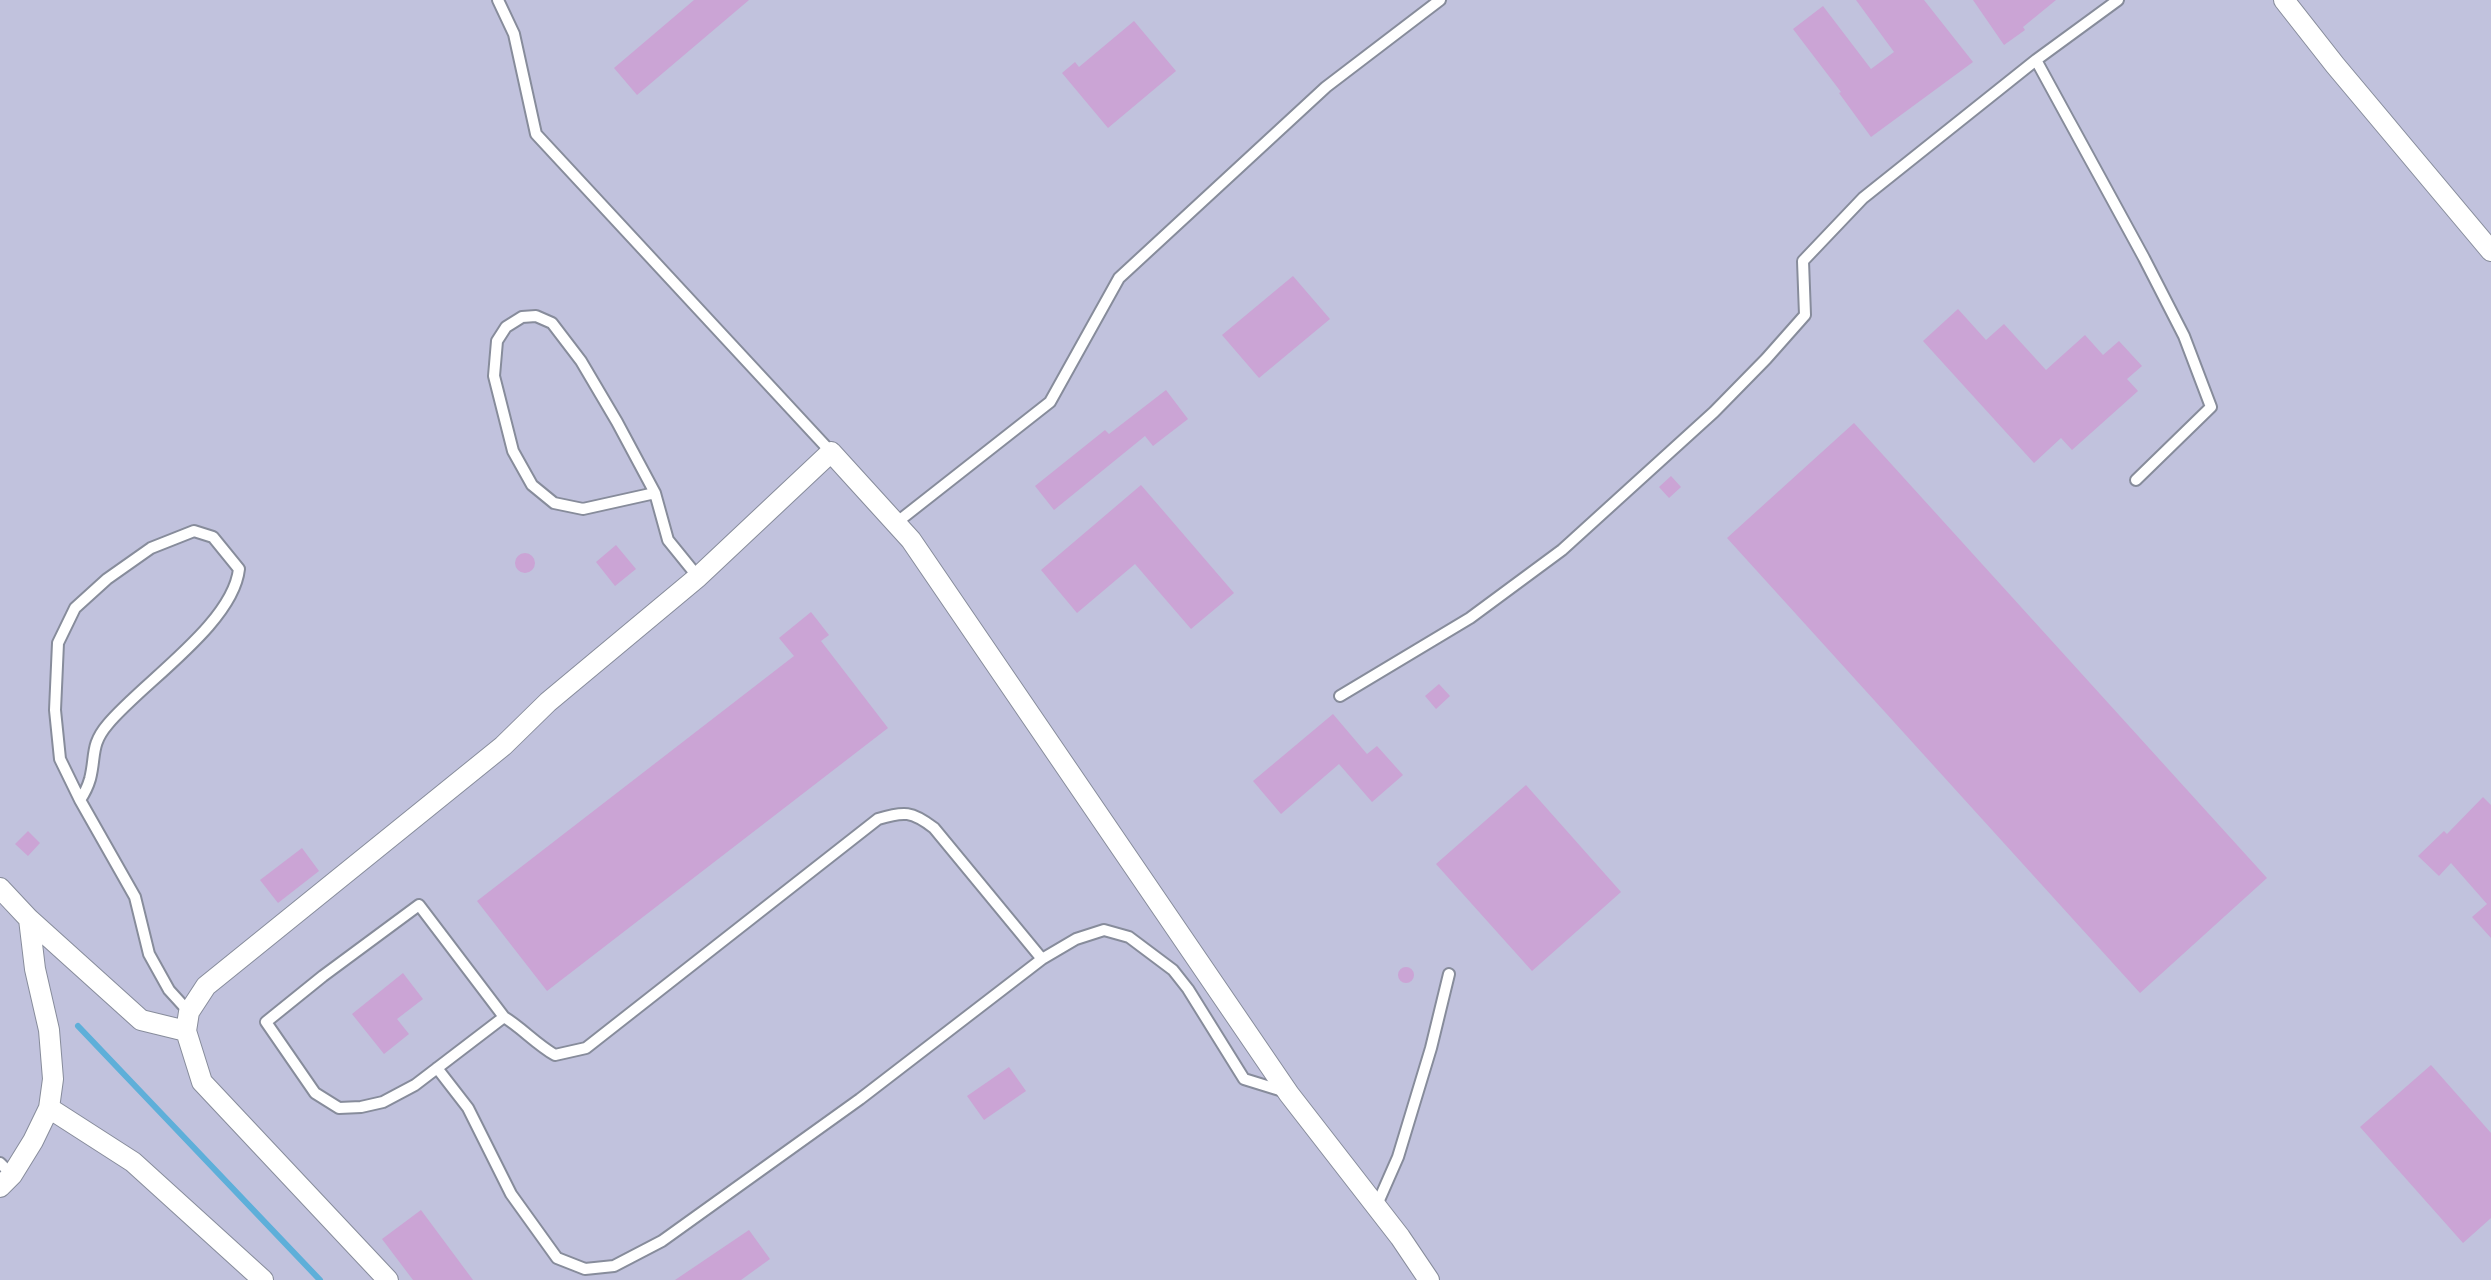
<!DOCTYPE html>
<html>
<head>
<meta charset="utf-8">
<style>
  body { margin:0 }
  canvas { display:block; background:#f3ead8 }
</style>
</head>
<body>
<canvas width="2491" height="1280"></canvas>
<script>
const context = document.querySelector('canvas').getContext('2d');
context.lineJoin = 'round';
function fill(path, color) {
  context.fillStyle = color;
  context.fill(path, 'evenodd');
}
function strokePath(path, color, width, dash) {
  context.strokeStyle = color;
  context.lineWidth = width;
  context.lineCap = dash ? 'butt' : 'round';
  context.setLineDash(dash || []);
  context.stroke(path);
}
const industrial = new Path2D(`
  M 0,0 L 2491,0 L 2491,1280 L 0,1280 Z`);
const stream = new Path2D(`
  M 78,1026 L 320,1280`);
const building = new Path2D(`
  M 694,0 L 749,0 L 637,95 L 614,68 Z
  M 1856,0 L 1924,0 L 1973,62 L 1871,137 L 1839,93 L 1841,92 L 1793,29 L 1823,6 L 1871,69 L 1894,52 Z
  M 1973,0 L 2056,0 L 2023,27 L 2025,30 L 2004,45 Z
  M 1134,21 L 1176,71 L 1108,128 L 1062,73 L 1075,62 L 1079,67 Z
  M 1293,276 L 1330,319 L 1259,378 L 1222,335 Z
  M 1958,309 L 1986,340 L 2004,324 L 2046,370 L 2085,335 L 2103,355 L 2119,341 L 2142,366 L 2127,379 L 2138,391 L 2072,450 L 2061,438 L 2034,463 L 1923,341 Z
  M 1166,390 L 1188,419 L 1153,446 L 1145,436 L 1054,510 L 1035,486 L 1105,430 L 1109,434 Z
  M 1854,423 L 2267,878 L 2140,993 L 1727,538 Z
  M 1671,476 L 1681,487 L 1669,498 L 1659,487 Z
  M 1141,485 L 1234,593 L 1191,629 L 1135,564 L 1077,613 L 1041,570 Z
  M 616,545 L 636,569 L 615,586 L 596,562 Z
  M515 563a10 10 0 1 1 20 0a10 10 0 1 1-20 0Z
  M 811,612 L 829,635 L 821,641 L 888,728 L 547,991 L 477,901 L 794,656 L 779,638 Z
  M 1439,684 L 1450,696 L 1436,709 L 1425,696 Z
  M 1333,714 L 1367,754 L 1377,746 L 1403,775 L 1372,802 L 1339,764 L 1281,814 L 1253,781 Z
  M 1526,785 L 1621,892 L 1532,971 L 1436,864 Z
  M 2483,797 L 2491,805 L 2491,938 L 2472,917 L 2487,904 L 2451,863 L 2439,876 L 2418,856 L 2444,831 L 2447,834 Z
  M 28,831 L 40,843 L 28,856 L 15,844 Z
  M 302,848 L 319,871 L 278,903 L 260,880 Z
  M1398 975a8 8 0 1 1 16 0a8 8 0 1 1-16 0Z
  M 403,973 L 423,999 L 397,1019 L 409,1034 L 384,1054 L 352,1014 Z
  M 2431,1065 L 2491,1133 L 2491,1218 L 2463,1243 L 2360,1127 Z
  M 1009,1067 L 1026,1091 L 984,1120 L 967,1096 Z
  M 421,1210 L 473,1280 L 413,1280 L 382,1239 Z
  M 749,1230 L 770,1259 L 741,1280 L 675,1280 Z`);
const lane = new Path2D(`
  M 498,0 L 514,34 L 536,134 L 831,452
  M 2036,60 L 2144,258 L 2184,336 L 2211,407 L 2136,480
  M 655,493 L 583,509 L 554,503 L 532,485 L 513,451 L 494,376 L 497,341 L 506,327 L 522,317 L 536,316 L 552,323 L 581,361 L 617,422 L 655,493 L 668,540 L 698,577
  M 896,523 L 1050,402 L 1119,278 L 1326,87 L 1440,0
  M 1340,696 L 1470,618 L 1562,550 L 1714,412 L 1766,359 L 1805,315 L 1803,261 L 1863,198 L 2036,60 L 2118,0
  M 80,800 C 84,794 88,786 90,779 C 96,756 90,745 108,724 C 142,683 233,624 239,569 L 213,537 L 194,531 L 151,548 L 107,579 L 75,608 L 58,643 L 55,710 L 60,759 L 80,800 L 135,897 L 149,954 L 169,990 L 189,1012
  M 504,1017 L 415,1085 L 383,1102 L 361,1107 L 339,1108 L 315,1093 L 266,1022 L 323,976 L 419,905 L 504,1017 C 522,1028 536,1044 555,1055 L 586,1048 L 878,819 C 904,811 912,811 934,828 L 1042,959
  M 437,1068 L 468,1108 L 511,1194 L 557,1258 L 585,1269 L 614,1266 L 662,1241 L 860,1099 L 1042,959 L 1076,939 L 1104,930 L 1129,937 L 1173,970 L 1188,989 L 1244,1079 L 1286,1092
  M 0,1163 L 12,1175
  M 1376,1207 L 1398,1157 L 1431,1048 L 1449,974`);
const street = new Path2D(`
  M 2284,0 L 2335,65 L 2491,251
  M 0,888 L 29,919 L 141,1020 L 186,1031
  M 49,1108 L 133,1162 L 263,1280
  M 0,1187 L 12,1175 L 33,1141 L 49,1108 L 53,1079 L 49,1030 L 35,969 L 29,919
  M 388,1280 L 202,1082 L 186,1031 L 189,1012 L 206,986 L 503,746 L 548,702 L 698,577 L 831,452 L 911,540 L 1289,1094 L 1400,1237 L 1429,1280`);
fill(industrial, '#c1c2dd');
strokePath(stream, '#5eafd9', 6);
fill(building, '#cba4d5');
strokePath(lane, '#878c9b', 14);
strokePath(street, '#878c9b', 22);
strokePath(lane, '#fff', 10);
strokePath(street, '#fff', 20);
</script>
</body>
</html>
